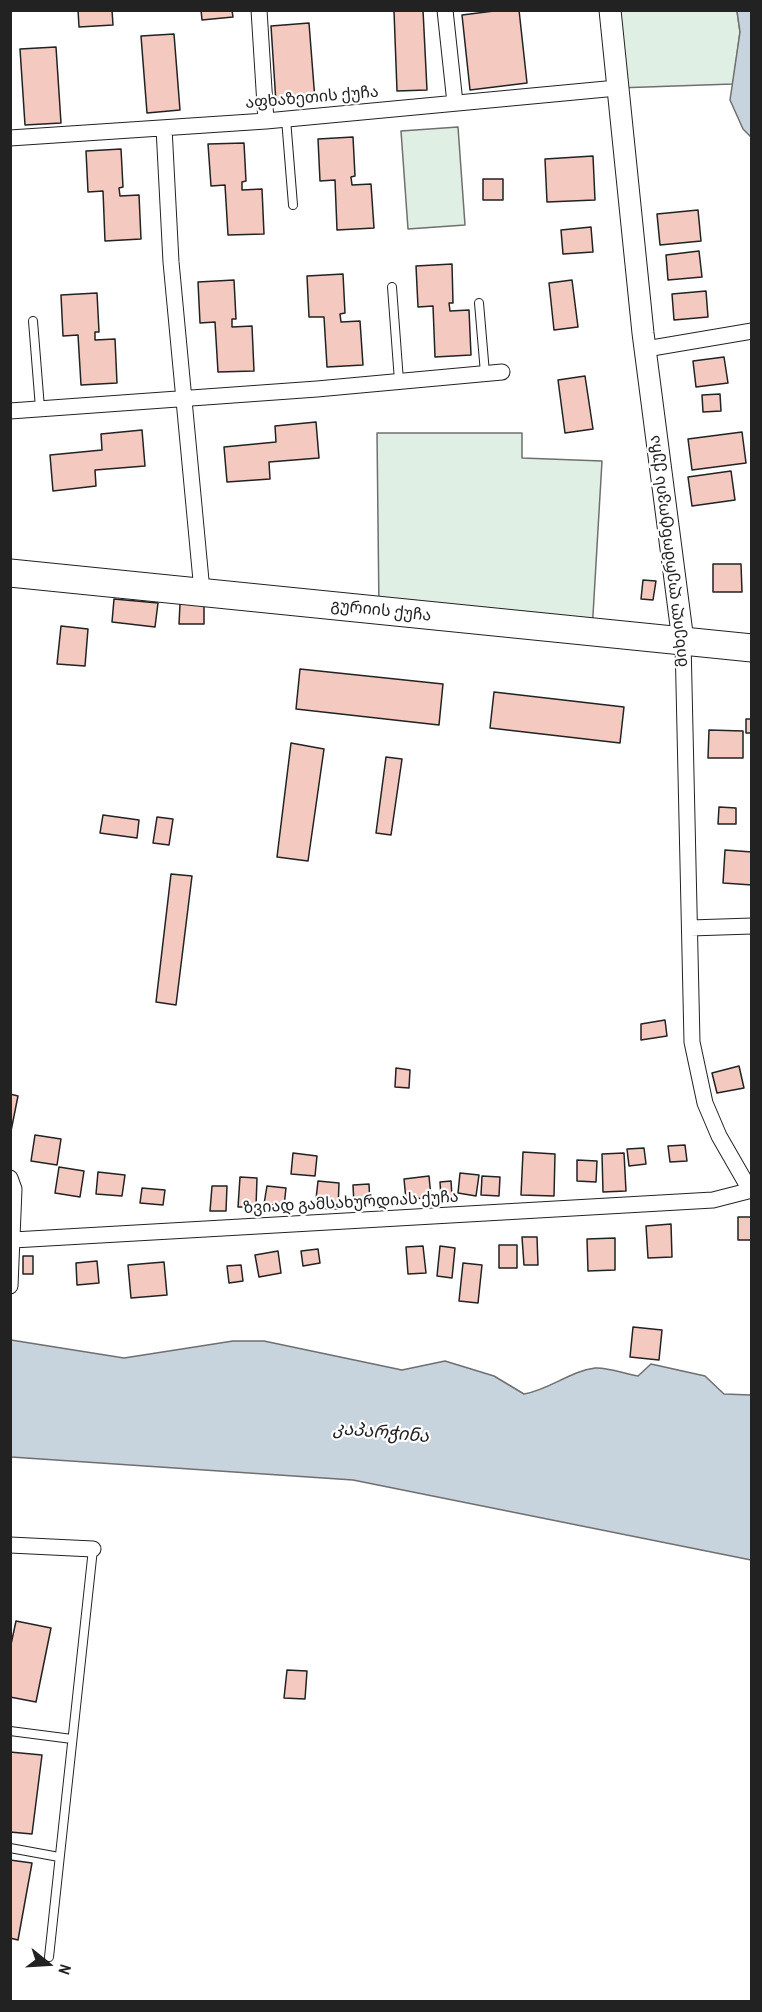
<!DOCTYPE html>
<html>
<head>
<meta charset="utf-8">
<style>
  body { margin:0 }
  #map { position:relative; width:762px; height:2012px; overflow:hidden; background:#fff; font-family:"Archivo Narrow",sans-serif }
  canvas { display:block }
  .frame { position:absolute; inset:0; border:12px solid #222; pointer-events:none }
  .north { position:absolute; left:18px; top:1934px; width:60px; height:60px; -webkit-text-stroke:4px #fff; paint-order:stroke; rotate:108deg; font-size:16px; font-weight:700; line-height:24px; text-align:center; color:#222 }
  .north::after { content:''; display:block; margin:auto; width:21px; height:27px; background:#222; clip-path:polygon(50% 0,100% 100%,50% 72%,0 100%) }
</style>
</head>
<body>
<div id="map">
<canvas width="762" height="2012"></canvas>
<div class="frame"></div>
<div class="north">N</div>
</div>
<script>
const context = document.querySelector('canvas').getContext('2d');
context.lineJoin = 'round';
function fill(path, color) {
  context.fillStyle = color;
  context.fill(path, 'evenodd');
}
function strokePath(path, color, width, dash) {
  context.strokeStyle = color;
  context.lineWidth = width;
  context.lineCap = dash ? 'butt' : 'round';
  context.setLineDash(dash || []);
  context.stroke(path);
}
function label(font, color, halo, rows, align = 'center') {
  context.font = font + ' "Archivo Narrow","Noto Sans Georgian",sans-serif';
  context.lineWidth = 4.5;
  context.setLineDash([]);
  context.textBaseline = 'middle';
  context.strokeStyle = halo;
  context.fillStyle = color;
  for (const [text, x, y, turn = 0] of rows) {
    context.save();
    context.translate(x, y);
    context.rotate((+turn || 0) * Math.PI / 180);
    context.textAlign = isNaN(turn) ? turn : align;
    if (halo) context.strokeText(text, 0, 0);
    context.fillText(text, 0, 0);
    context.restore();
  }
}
const green = new Path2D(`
  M 610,11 L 737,11 L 740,32 L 733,84 L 617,88 Z
  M 458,127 L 465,225 L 408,229 L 401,131 Z
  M 377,433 L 522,433 L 522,458 L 602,461 L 592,632 L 379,611 Z`);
const water = new Path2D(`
  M 737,11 L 751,11 L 751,137 L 743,129 L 730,100 L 740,32 Z
  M 11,1340 L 124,1358 L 233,1341 L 264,1341 L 402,1370 L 445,1361 L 494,1376 L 524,1394 C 549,1390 570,1371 595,1368 C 608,1367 625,1374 638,1376 L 651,1364 L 705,1376 L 724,1394 L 751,1395 L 751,1560 L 353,1480 L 11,1457 Z`);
const building = new Path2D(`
  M 78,10 L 112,10 L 113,25 L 79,27 Z
  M 201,10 L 232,10 L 233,17 L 202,20 Z
  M 423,10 L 427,90 L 397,91 L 394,11 Z
  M 502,10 L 519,10 L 527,83 L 470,90 L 462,15 Z
  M 309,23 L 315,100 L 276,103 L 271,26 Z
  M 174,34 L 180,110 L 147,113 L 141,36 Z
  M 56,47 L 61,123 L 25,125 L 20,49 Z
  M 353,137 L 355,176 L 351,177 L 352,185 L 371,184 L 374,228 L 337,230 L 335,180 L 320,181 L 318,139 Z
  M 244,143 L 246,181 L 242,182 L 242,190 L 262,189 L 264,234 L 228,235 L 225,185 L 211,186 L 208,144 Z
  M 121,149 L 123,187 L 119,188 L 120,196 L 139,195 L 141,239 L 105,241 L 103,191 L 88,192 L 86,151 Z
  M 593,156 L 595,200 L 547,202 L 545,159 Z
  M 483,179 L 503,179 L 503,200 L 483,200 Z
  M 698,210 L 701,241 L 660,245 L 657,214 Z
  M 591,227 L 593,252 L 563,254 L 561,230 Z
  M 699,251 L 702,277 L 668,280 L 666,255 Z
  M 452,264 L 453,303 L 449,303 L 450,311 L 469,310 L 471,355 L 435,357 L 433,306 L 418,307 L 416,266 Z
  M 343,274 L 345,313 L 340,314 L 341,322 L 360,321 L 363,365 L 327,367 L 324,317 L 309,317 L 307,276 Z
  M 234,280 L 236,319 L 232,319 L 232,327 L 252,326 L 254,371 L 218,372 L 215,322 L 200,323 L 198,282 Z
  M 572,280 L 578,327 L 554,330 L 549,283 Z
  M 706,291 L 708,317 L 674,320 L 672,294 Z
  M 97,293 L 99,332 L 95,332 L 95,340 L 115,339 L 117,383 L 81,385 L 78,335 L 63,336 L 61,295 Z
  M 724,357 L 728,383 L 696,387 L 693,361 Z
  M 585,376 L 593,429 L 565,433 L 558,380 Z
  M 720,394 L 721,411 L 703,412 L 702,395 Z
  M 316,422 L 319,458 L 269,462 L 270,479 L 227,482 L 224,447 L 276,442 L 275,426 Z
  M 142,430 L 145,466 L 95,470 L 96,486 L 53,491 L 50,455 L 102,450 L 101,434 Z
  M 742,432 L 746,463 L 692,470 L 688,439 Z
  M 731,471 L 735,500 L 692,506 L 688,477 Z
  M 713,564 L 741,564 L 742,592 L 713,592 Z
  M 643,580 L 656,581 L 653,600 L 641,599 Z
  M 114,599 L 158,603 L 155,627 L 112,622 Z
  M 180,604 L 204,604 L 204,624 L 179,624 Z
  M 61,626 L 88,629 L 85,666 L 57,664 Z
  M 300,669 L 443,684 L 439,725 L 296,709 Z
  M 494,692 L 624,707 L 620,743 L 490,728 Z
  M 751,694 L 752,733 L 746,733 L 746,719 L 751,719 Z
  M 709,730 L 743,731 L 743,758 L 708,758 Z
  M 291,743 L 324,749 L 308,861 L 277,857 Z
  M 386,757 L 402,759 L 391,835 L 376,833 Z
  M 719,807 L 736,808 L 736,824 L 718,824 Z
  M 103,815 L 139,820 L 137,838 L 100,833 Z
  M 157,817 L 173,819 L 169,845 L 153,843 Z
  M 725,850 L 752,852 L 752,885 L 723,883 Z
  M 171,874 L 192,876 L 176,1005 L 156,1002 Z
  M 665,1020 L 667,1036 L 641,1040 L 641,1024 Z
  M 739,1066 L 744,1088 L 717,1093 L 712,1073 Z
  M 396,1068 L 410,1070 L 409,1088 L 395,1087 Z
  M 10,1094 L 18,1096 L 11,1131 L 10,1131 Z
  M 35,1135 L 61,1139 L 57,1165 L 31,1161 Z
  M 685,1145 L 687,1161 L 670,1162 L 668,1146 Z
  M 644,1148 L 646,1164 L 629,1166 L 627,1149 Z
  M 523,1152 L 555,1154 L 554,1196 L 521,1195 Z
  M 293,1153 L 317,1156 L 315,1176 L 291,1174 Z
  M 624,1153 L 626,1191 L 603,1192 L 602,1154 Z
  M 577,1160 L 597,1161 L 596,1182 L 577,1181 Z
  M 59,1167 L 84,1171 L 80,1197 L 55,1193 Z
  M 98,1172 L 125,1175 L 122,1196 L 96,1194 Z
  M 460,1173 L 479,1175 L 476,1196 L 458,1193 Z
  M 429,1176 L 431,1197 L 406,1200 L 404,1179 Z
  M 482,1176 L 500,1177 L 499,1196 L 481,1195 Z
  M 240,1177 L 257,1178 L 256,1207 L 238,1207 Z
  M 318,1181 L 339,1183 L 338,1209 L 315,1208 Z
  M 451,1181 L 452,1197 L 441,1197 L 440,1182 Z
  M 369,1184 L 370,1204 L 354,1205 L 353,1185 Z
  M 212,1186 L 227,1186 L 226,1211 L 210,1211 Z
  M 267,1186 L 286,1188 L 284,1206 L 264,1204 Z
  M 142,1188 L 165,1190 L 163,1205 L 140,1203 Z
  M 738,1217 L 752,1217 L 752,1240 L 738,1240 Z
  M 671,1224 L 672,1257 L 648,1258 L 646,1226 Z
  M 522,1237 L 537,1237 L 538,1265 L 524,1265 Z
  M 615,1238 L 615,1270 L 588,1271 L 587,1239 Z
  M 499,1245 L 517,1245 L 517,1268 L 499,1268 Z
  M 423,1246 L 426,1273 L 408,1274 L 406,1247 Z
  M 440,1246 L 455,1248 L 452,1278 L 437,1276 Z
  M 318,1249 L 320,1263 L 303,1266 L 301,1251 Z
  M 278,1251 L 281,1273 L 259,1277 L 255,1255 Z
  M 23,1256 L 33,1256 L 33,1274 L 23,1274 Z
  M 97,1261 L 99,1283 L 77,1285 L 76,1263 Z
  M 164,1262 L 167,1295 L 131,1298 L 128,1265 Z
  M 463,1263 L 482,1265 L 478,1303 L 459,1301 Z
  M 241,1265 L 243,1281 L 229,1283 L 227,1266 Z
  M 633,1327 L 662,1330 L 659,1360 L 630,1357 Z
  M 16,1621 L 51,1628 L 36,1702 L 10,1697 L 10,1649 Z
  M 287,1670 L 307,1671 L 305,1699 L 284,1698 Z
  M 10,1752 L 42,1755 L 32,1834 L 10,1832 Z
  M 10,1860 L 32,1863 L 18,1940 L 10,1938 Z`);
const lane = new Path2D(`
  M 286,119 L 293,205
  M 392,287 L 399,381
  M 479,303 L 485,373
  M 33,321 L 40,408
  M 10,1731 L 72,1739
  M 10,1848 L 59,1857
  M 49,1957 L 93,1549`);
const street = new Path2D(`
  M 259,10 L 266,121
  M 445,10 L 455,103
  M 164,128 L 171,262 L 202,591
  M 10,138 L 266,121 L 617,88
  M 646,349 L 752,331
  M 10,411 L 317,389 L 502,372
  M 683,641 L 692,1042 L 705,1103 L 719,1136 L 750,1190
  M 690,928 L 752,926
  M 10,1178 L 14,1189 L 10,1286
  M 13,1240 L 713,1200 L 752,1190
  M 10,1545 L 93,1549`);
const secondary = new Path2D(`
  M 610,10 L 643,333 L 683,641`);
const highway = new Path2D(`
  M 10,573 L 752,648`);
const streetNames = [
  ["აფხაზეთის ქუჩა",312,98,-5],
  ["მიხეილ ლერმონტოვის ქუჩა",669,551,-97],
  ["გურიის ქუჩა",381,611,6],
  ["ზვიად გამსახურდიას ქუჩა",351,1203,-3]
];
const waterNames = [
  ["კაპარჭინა",381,1433,5]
];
fill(green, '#e0efe3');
strokePath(green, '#6f6f6f', 1.5);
fill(water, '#c7d3dd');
strokePath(water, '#6f6f6f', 1.5);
fill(building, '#f3c9c0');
strokePath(building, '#222', 1.5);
strokePath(lane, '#222', 10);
strokePath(street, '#222', 17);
strokePath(secondary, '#222', 23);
strokePath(highway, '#222', 29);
strokePath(lane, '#fff', 8);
strokePath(street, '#fff', 15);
strokePath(secondary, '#fff', 21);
strokePath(highway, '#fff', 27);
label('16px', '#222', '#fff', streetNames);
label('italic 18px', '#222', '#fff', waterNames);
</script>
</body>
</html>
